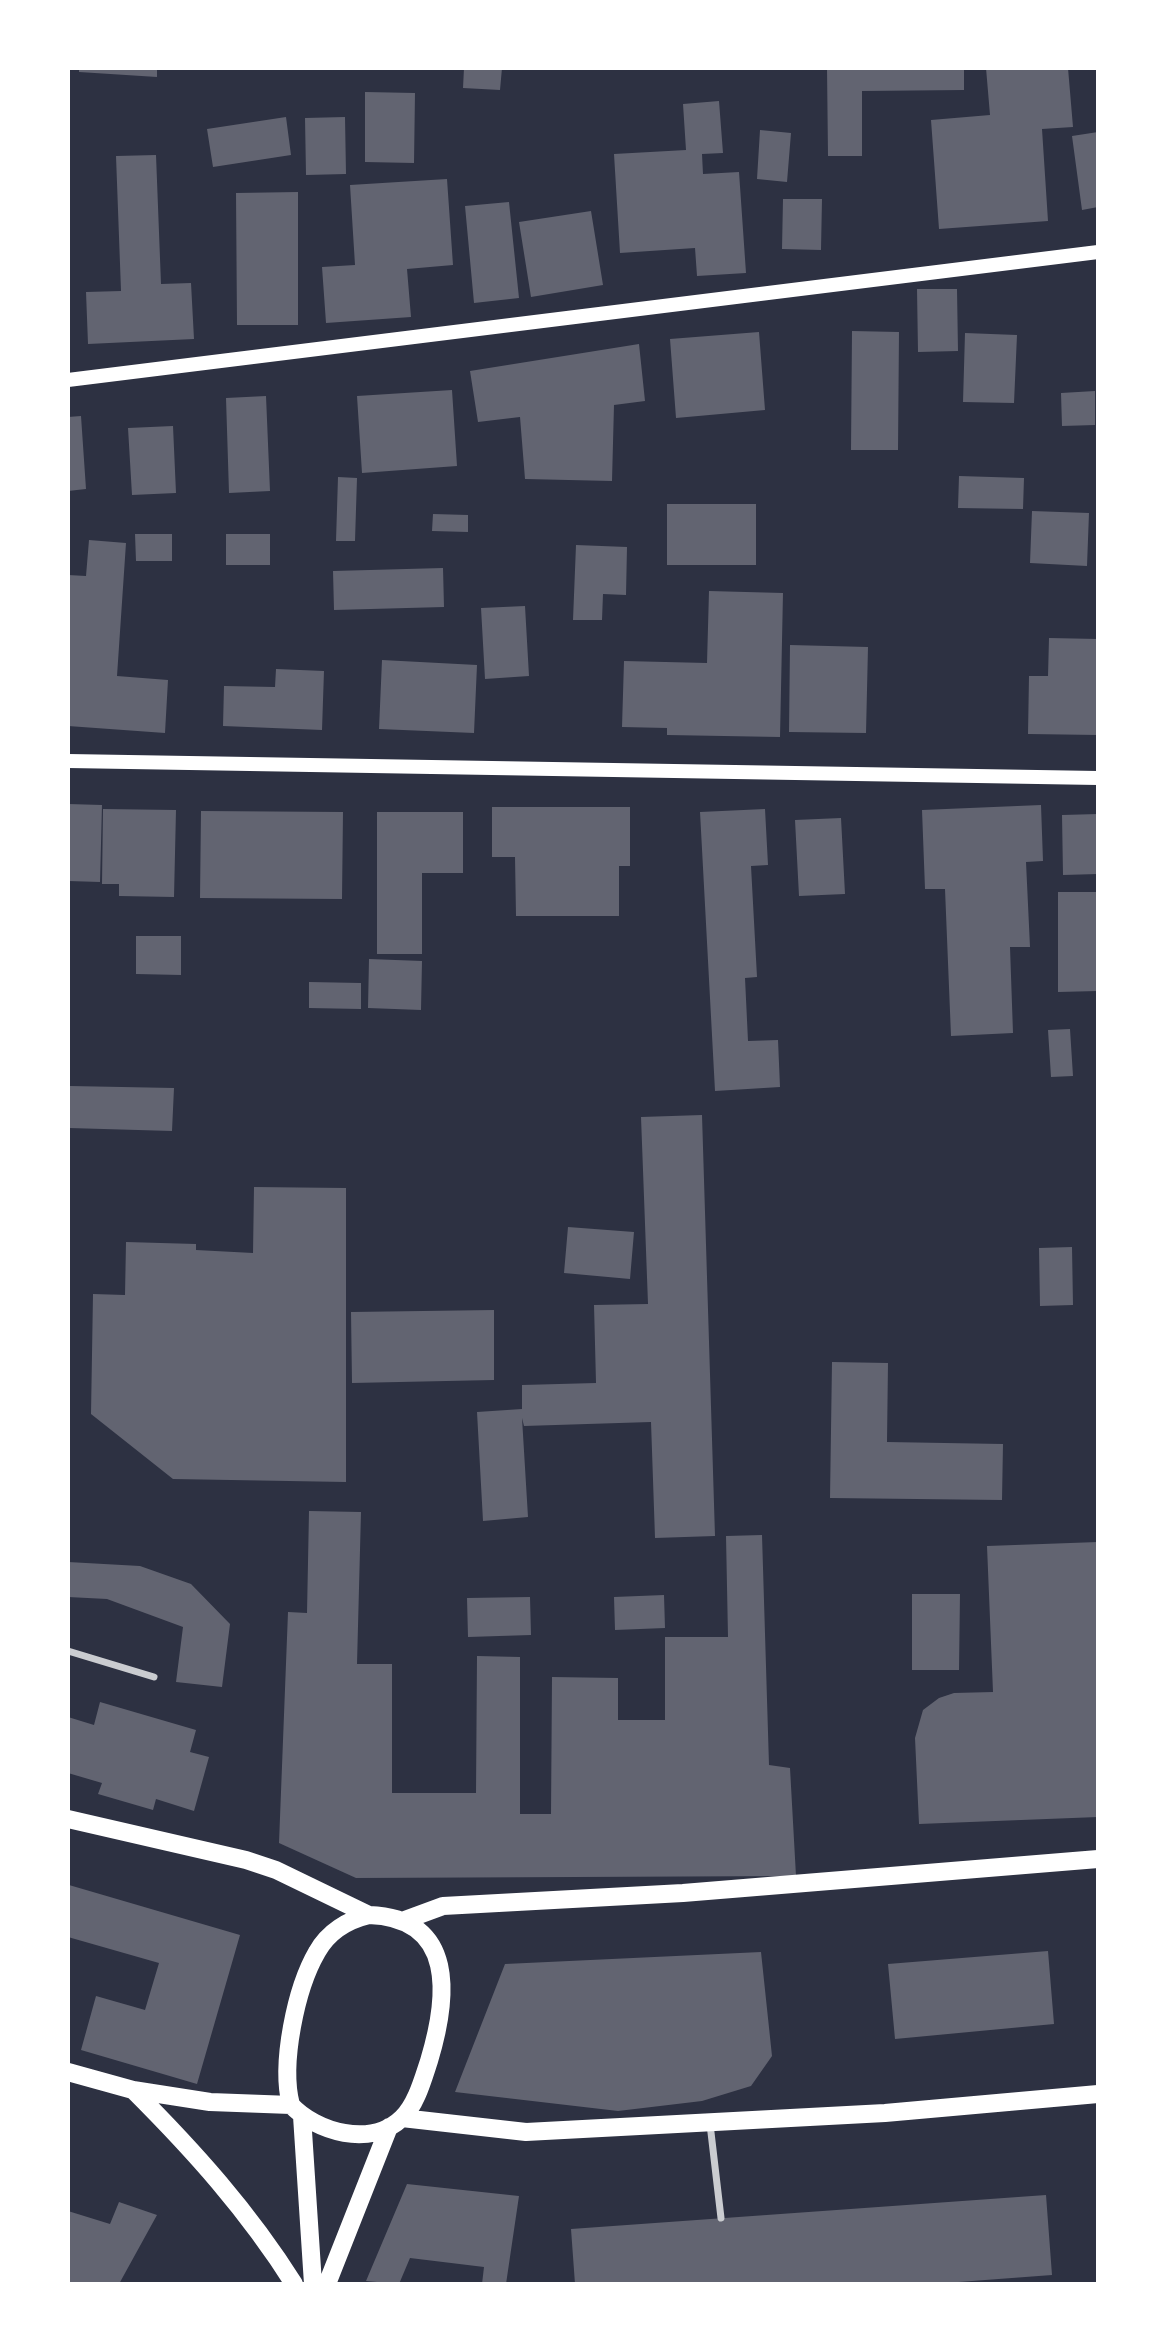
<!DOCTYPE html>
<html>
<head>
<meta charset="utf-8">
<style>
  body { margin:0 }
  #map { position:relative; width:1166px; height:2352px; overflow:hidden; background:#2d3142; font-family:"Noto Sans",sans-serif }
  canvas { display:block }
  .frame { position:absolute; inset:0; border:70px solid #fff; pointer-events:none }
</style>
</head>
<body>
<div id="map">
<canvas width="1166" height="2352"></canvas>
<div class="frame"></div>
</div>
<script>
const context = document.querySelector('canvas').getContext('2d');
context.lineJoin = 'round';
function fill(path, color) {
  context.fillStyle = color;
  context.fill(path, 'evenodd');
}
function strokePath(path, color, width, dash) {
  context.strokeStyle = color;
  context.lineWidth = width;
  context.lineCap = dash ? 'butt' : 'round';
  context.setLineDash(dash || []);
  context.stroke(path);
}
const building = new Path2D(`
  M 79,68 L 157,68 L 157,77 L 79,72 Z
  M 464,68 L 502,68 L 500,90 L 463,88 Z
  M 827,68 L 964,68 L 964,90 L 862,91 L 862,156 L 828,156 Z
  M 986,68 L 1068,68 L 1073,127 L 1042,129 L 1048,221 L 939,229 L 931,120 L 990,115 Z
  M 365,92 L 415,93 L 414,163 L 365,162 Z
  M 719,101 L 723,153 L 702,154 L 703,174 L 739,172 L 746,273 L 697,276 L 695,248 L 620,253 L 614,154 L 686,150 L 683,104 Z
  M 286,117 L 291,155 L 213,167 L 207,129 Z
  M 345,117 L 346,174 L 306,175 L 305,118 Z
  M 760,130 L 791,133 L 787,182 L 757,179 Z
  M 1098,132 L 1098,207 L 1082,210 L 1072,136 Z
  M 156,155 L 161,284 L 191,283 L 194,339 L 88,344 L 86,292 L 121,291 L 116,156 Z
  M 447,179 L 453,265 L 407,269 L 411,317 L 326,323 L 322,267 L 355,265 L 350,185 Z
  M 298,192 L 298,325 L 237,325 L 236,193 Z
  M 783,199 L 822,199 L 821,250 L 782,249 Z
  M 509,202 L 519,298 L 474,303 L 465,206 Z
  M 591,211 L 603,285 L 531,297 L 519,222 Z
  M 917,289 L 957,289 L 958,351 L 918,352 Z
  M 852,331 L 899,332 L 898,450 L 851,450 Z
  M 759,332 L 765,410 L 676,418 L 670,339 Z
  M 965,333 L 1017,335 L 1014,403 L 963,402 Z
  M 639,344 L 645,401 L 614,405 L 612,481 L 525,479 L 520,417 L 478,422 L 470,371 Z
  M 452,390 L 457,466 L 362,473 L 357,396 Z
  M 1095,391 L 1095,425 L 1062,426 L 1061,393 Z
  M 266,396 L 270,491 L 229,493 L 226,398 Z
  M 81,416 L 86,489 L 68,491 L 68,417 Z
  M 173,426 L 176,493 L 132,495 L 128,428 Z
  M 959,476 L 1024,478 L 1023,509 L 958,508 Z
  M 338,477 L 357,478 L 355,541 L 336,541 Z
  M 667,504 L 756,504 L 756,565 L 667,565 Z
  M 1032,511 L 1089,513 L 1087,566 L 1030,563 Z
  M 433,514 L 468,515 L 468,532 L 432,531 Z
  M 135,534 L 172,534 L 172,561 L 136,561 Z
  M 226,534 L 270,534 L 270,565 L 226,565 Z
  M 89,540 L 126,543 L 117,676 L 168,680 L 165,733 L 68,726 L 68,575 L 86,576 Z
  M 576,545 L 627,547 L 626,595 L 603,594 L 602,620 L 573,620 Z
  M 443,568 L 444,607 L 334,610 L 333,571 Z
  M 709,591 L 783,593 L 780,737 L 667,735 L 667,728 L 622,727 L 624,661 L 707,663 Z
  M 525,606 L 529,676 L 485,679 L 481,608 Z
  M 1049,638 L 1098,639 L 1098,735 L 1028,734 L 1029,676 L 1048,676 Z
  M 790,645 L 868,647 L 866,733 L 789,732 Z
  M 382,660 L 477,665 L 474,733 L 379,729 Z
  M 276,669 L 324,671 L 322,730 L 223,726 L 224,686 L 275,687 Z
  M 68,804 L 102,805 L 100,882 L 68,881 Z
  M 1041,805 L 1043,861 L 1026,862 L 1030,947 L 1010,947 L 1013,1033 L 951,1036 L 945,889 L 925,889 L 922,810 Z
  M 492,807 L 630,807 L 630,866 L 619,866 L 619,916 L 516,916 L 515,857 L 492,857 Z
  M 103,809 L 176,810 L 174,897 L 119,896 L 119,884 L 102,884 Z
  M 765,809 L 768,865 L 751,866 L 757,977 L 745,978 L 748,1041 L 778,1040 L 780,1087 L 715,1091 L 700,812 Z
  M 201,811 L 343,812 L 342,899 L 200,898 Z
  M 377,812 L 463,812 L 463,873 L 422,873 L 422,954 L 377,954 Z
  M 1098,814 L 1098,874 L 1063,875 L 1062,815 Z
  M 841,818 L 845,894 L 799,896 L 795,820 Z
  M 1058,892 L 1098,892 L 1098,991 L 1058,992 Z
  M 136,936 L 181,936 L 181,975 L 136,974 Z
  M 369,959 L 422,961 L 421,1010 L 368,1008 Z
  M 309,982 L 361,983 L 361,1009 L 309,1008 Z
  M 1070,1029 L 1073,1076 L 1051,1077 L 1048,1030 Z
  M 70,1086 L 174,1088 L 172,1131 L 69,1128 Z
  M 702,1115 L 715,1536 L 655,1538 L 651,1422 L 524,1426 L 522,1418 L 528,1517 L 483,1521 L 477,1412 L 522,1409 L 522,1385 L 596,1383 L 594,1305 L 648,1304 L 641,1117 Z
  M 254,1187 L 346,1188 L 346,1482 L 173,1479 L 91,1414 L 93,1294 L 125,1295 L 126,1242 L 196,1244 L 196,1250 L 253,1253 Z
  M 568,1227 L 634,1232 L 630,1279 L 564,1273 Z
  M 1072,1247 L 1073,1305 L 1040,1306 L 1039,1248 Z
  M 494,1310 L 494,1380 L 352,1383 L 351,1312 Z
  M 832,1362 L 888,1363 L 887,1442 L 1003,1444 L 1002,1500 L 830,1498 Z
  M 309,1511 L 361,1512 L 357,1664 L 392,1664 L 392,1793 L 476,1793 L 477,1656 L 520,1657 L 520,1814 L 551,1814 L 552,1677 L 618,1678 L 618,1720 L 665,1720 L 665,1637 L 728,1637 L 726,1536 L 762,1535 L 769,1765 L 790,1768 L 796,1876 L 356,1878 L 279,1843 L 288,1612 L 307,1613 Z
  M 1098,1542 L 1098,1817 L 919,1824 L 915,1738 L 923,1710 L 939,1698 L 954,1693 L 993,1692 L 987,1546 Z
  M 68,1562 L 140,1566 L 191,1584 L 230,1624 L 222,1687 L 176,1682 L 183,1627 L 107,1599 L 68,1597 Z
  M 912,1594 L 960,1594 L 959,1670 L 912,1670 Z
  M 664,1595 L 665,1628 L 615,1630 L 614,1597 Z
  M 530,1597 L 531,1635 L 468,1637 L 467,1598 Z
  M 100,1702 L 196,1730 L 190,1752 L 209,1757 L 194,1811 L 156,1799 L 153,1810 L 98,1794 L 102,1783 L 68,1773 L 68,1717 L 94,1725 Z
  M 69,1885 L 240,1935 L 197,2084 L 81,2050 L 96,1996 L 145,2010 L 159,1963 L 68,1937 Z
  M 1048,1951 L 1054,2024 L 895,2039 L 888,1964 Z
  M 761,1952 L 772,2056 L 751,2086 L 702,2101 L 618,2111 L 455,2092 L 505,1964 Z
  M 407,2184 L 519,2196 L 506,2284 L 482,2284 L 484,2267 L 410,2258 L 399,2284 L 366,2281 Z
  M 1046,2195 L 1052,2275 L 932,2284 L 575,2284 L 571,2229 Z
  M 119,2202 L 157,2215 L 119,2284 L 68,2284 L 68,2211 L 110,2224 Z`);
const minor = new Path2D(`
  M 68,1651 L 154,1677
  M 710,2124 L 721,2218`);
const secondary = new Path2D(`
  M 68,380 L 1098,252
  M 68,761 L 1098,778`);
const primary = new Path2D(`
  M 68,1819 L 246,1860 L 276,1870 L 369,1915
  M 369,1915 C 457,1918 448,1998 429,2061 C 423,2079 416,2105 402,2118 C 371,2148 316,2132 291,2105 C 280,2064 296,1988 317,1952 C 328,1932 348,1920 369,1915 Z
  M 405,1920 L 443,1906 L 683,1893 L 1098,1859
  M 68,2072 L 133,2090 L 210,2102 L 291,2105
  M 133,2090 C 194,2151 248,2211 294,2284
  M 302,2116 L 313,2284
  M 402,2118 L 526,2132 L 885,2113 L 1098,2094
  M 327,2284 L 389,2127`);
fill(building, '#626471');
strokePath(minor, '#caccd0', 7);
strokePath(secondary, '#fff', 14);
strokePath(primary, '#fff', 18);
</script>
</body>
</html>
